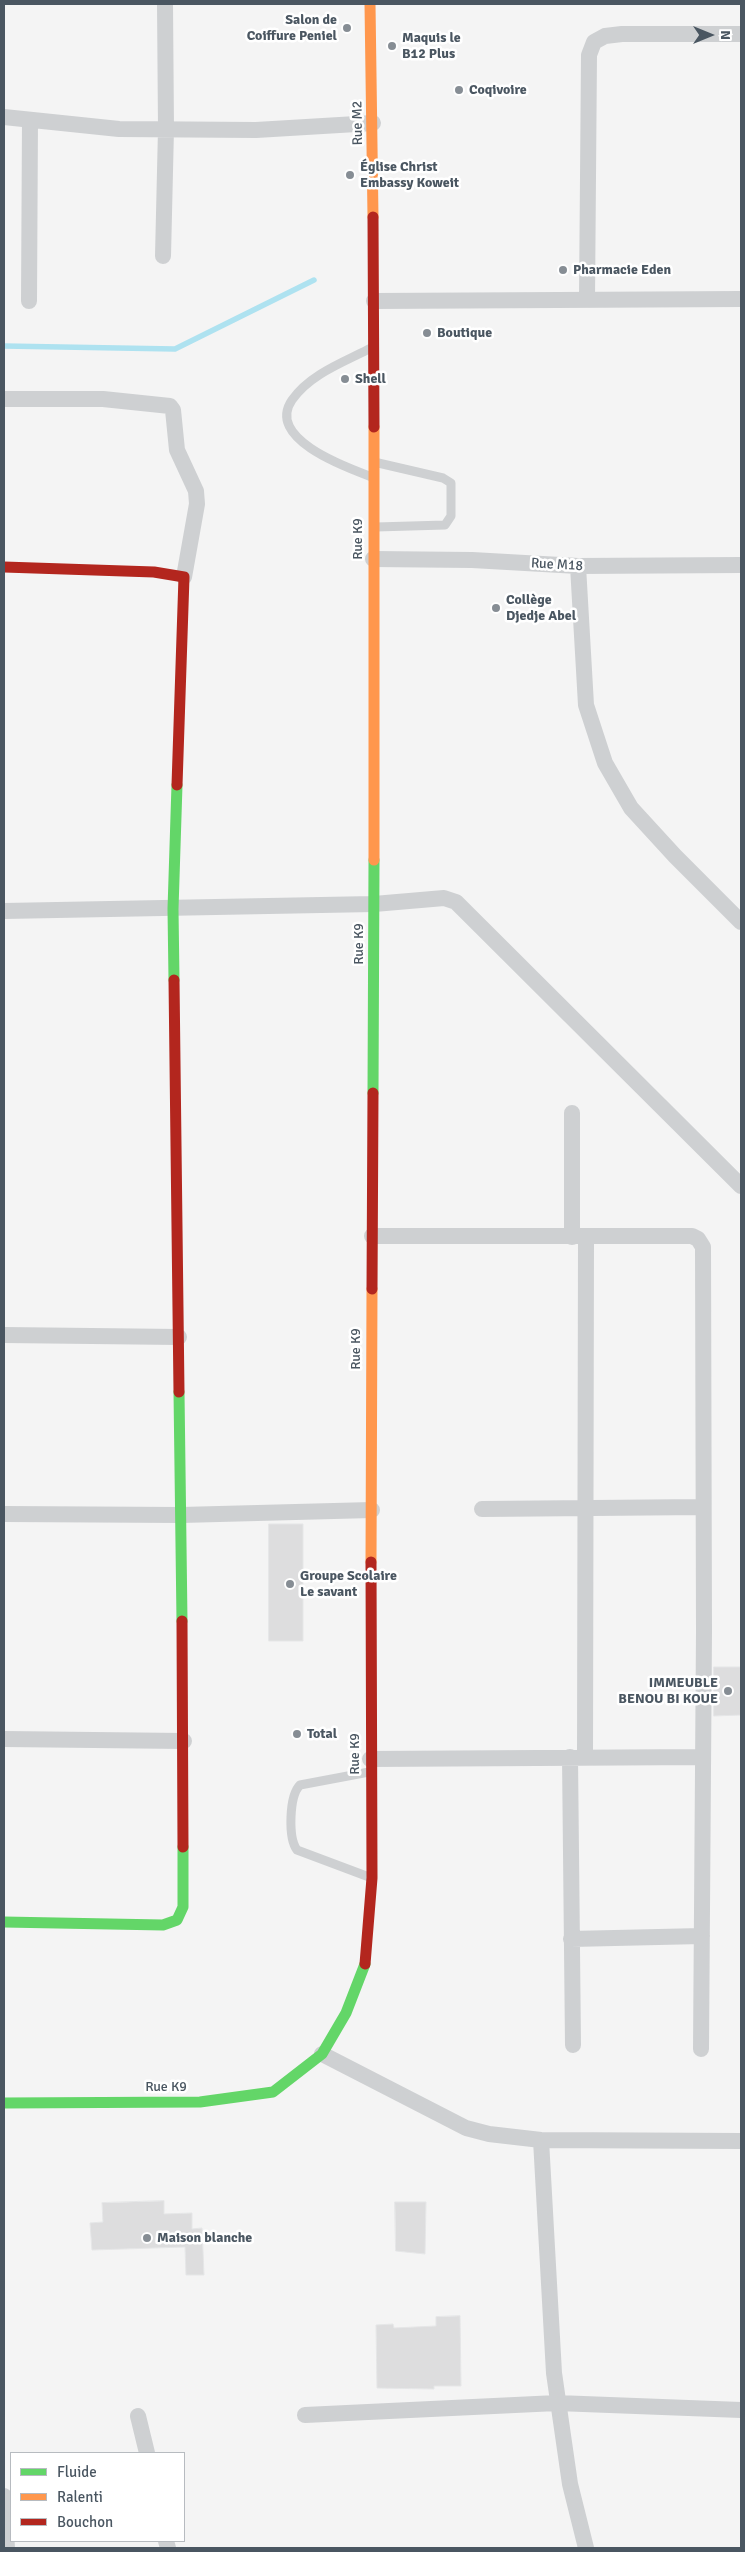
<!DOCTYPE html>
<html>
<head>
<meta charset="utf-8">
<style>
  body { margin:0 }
  #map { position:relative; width:745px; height:2552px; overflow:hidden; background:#f4f4f4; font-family:Signika,sans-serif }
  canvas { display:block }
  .frame { position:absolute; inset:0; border:5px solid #4a5661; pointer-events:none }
  .legend { position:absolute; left:10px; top:2452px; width:175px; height:90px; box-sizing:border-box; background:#fff; border:1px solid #b7bbc0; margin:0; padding:6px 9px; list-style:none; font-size:15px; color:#4a5661 }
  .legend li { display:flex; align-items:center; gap:10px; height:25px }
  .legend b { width:25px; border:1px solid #b7bbc0 }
  .north { position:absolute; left:685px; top:10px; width:50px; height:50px; -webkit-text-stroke:4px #fff; paint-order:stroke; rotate:90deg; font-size:14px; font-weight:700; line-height:20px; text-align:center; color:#4a5661 }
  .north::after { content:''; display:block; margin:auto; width:18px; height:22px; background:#4a5661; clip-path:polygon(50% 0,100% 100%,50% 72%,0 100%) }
</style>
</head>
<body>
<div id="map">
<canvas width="745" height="2552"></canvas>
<div class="frame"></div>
<ul class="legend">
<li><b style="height:6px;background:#63d668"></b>Fluide</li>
<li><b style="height:6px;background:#ff974d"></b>Ralenti</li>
<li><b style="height:6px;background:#b3261e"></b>Bouchon</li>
</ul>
<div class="north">N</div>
</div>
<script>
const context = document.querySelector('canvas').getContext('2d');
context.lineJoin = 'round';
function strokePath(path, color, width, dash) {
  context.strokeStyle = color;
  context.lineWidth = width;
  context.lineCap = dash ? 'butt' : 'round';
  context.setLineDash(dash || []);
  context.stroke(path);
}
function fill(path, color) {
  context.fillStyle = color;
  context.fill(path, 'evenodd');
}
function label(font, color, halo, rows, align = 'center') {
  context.font = font + ' Signika,sans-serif';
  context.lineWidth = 5;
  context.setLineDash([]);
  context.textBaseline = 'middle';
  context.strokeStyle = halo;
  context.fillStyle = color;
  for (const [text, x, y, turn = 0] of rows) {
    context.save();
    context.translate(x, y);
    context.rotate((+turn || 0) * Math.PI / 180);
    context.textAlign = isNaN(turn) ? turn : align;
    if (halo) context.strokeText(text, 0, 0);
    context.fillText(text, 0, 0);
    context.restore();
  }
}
const stream = new Path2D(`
  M 4,346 L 175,349 L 314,280`);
const building = new Path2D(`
  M 269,1524 L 303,1524 L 303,1641 L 269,1641 Z
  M 714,1667 L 741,1667 L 741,1715 L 714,1716 Z
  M 164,2201 L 164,2214 L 192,2213 L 192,2229 L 202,2228 L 204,2275 L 186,2275 L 185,2247 L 92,2250 L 90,2223 L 103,2222 L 102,2203 Z
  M 395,2202 L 426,2202 L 425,2254 L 396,2251 Z
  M 460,2316 L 461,2386 L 434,2386 L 434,2389 L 377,2388 L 376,2325 L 393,2324 L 394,2328 L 436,2326 L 436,2317 Z`);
const lane = new Path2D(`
  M 371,348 C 344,362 310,374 292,400 C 265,439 348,468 372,477
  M 374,462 L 443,478 L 451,483 L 451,516 L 445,525 L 376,527
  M 369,1772 L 300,1785 C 289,1796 288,1838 297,1850 L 369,1877`);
const street = new Path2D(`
  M 4,117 L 119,129 L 256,130 L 373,123
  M 163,256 L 166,129 L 165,4
  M 587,299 L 589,55 L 594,42 L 605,36 L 622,34 L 741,34
  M 29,301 L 30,120
  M 374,301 L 741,299
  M 4,399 L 103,399 L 170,406 L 173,410 L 177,450 L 196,491 L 197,504 L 184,577
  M 373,559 L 472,560 L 578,566 L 741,565
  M 578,566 L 586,705 L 605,763 L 631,808 L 675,856 L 741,922
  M 4,911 L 374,904 L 444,898 L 456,902 L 741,1186
  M 572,1113 L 572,1237
  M 372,1236 L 692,1236 L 698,1239 L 703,1247 L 704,1631 L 701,2049
  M 4,1335 L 179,1337
  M 482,1509 L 703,1507
  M 4,1514 L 181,1515 L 372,1510
  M 4,1739 L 184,1741
  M 570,1757 L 573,2045
  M 585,1757 L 586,1237
  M 370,1759 L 703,1757
  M 571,1939 L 702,1936
  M 322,2054 L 466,2128 L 489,2134 L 541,2140 L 741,2141
  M 541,2140 L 554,2373 L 570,2484 L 586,2548
  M 305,2415 L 557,2403 L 741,2410
  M 138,2416 L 147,2453
  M 4,2496 L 7,2548
  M 166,2541 L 168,2548`);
const fast = new Path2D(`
  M 174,980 L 173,909 L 177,785
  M 373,1093 L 374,860
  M 179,1392 L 182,1621
  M 4,1922 L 163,1925 L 177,1920 L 183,1907 L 183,1847
  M 4,2103 L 200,2102 L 273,2092 L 322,2054 L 346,2013 L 365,1964`);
const slow = new Path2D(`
  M 370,4 L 373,217
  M 374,427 L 374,860
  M 371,1562 L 372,1289`);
const jam = new Path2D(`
  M 373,217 L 374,427
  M 4,567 L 154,572 L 184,577 L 177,785
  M 174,980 L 179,1392
  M 372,1289 L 373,1093
  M 182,1621 L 183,1847
  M 365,1964 L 372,1878 L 371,1562`);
const markers = [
  [347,28,5,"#868d94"],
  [392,46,5,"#868d94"],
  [459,90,5,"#868d94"],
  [350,175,5,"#868d94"],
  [563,270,5,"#868d94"],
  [427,333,5,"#868d94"],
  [345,379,5,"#868d94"],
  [496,608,5,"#868d94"],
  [290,1584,5,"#868d94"],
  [728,1691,5,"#868d94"],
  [297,1734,5,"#868d94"],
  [147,2238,5,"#868d94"]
];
const poiNames = [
  ["Salon de",337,20,"right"],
  ["Coiffure Peniel",337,36,"right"],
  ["Maquis le",402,38],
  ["B12 Plus",402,54],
  ["Coqivoire",469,90],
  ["Église Christ",360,167],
  ["Embassy Koweit",360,183],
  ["Pharmacie Eden",573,270],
  ["Boutique",437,333],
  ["Shell",355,379],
  ["Collège",506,600],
  ["Djedje Abel",506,616],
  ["Groupe Scolaire",300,1576],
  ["Le savant",300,1592],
  ["IMMEUBLE",718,1683,"right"],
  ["BENOU BI KOUE",718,1699,"right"],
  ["Total",307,1734],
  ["Maison blanche",157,2238]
];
const streetNames = [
  ["Rue M2",358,123,-91],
  ["Rue K9",358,539,-90],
  ["Rue M18",557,565,3],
  ["Rue K9",359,944,-90],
  ["Rue K9",356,1349,-90],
  ["Rue K9",355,1754,-90],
  ["Rue K9",166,2087]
];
strokePath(stream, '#aee2f0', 5.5);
fill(building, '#ddddde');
strokePath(building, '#e5e6e7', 1);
strokePath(lane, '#ced0d2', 9);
strokePath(street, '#ced0d2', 16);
strokePath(fast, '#63d668', 11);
strokePath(slow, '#ff974d', 11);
strokePath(jam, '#b3261e', 11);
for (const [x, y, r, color] of markers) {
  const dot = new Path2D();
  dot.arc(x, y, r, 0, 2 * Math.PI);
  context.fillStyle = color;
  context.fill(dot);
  strokePath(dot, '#fff', 2);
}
label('bold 14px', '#4a5661', '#fff', poiNames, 'left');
label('14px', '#4a5661', '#fff', streetNames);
</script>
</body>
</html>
